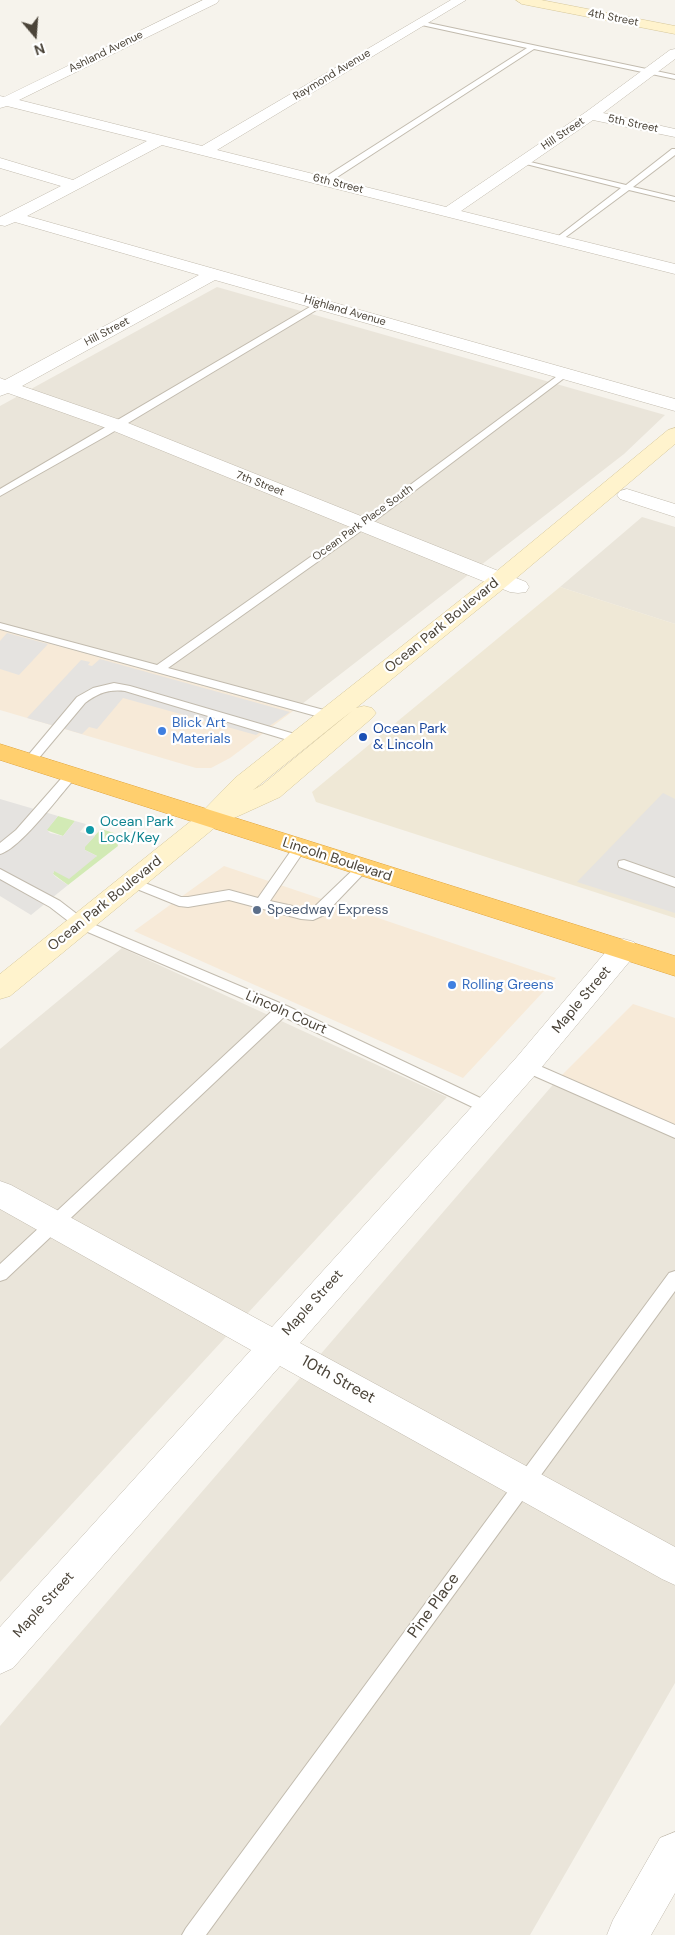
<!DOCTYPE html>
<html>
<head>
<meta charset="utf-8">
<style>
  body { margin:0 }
  #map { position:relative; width:675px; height:1935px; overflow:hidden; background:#f6f3ec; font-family:"DM Sans",sans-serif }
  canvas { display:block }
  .north { position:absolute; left:10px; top:10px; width:50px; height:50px; -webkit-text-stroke:4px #fff; paint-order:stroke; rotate:162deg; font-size:14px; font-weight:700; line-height:20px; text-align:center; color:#4b4439 }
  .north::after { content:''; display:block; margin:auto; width:18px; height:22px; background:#4b4439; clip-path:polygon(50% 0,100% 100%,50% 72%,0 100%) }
</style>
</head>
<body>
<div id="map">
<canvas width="675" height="1935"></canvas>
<div class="north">N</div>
</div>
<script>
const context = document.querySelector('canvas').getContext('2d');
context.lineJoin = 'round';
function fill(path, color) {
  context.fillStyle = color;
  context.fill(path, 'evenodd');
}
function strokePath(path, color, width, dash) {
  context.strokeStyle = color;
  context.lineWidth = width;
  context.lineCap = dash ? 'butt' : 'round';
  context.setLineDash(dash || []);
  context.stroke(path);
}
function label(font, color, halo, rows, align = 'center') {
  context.font = font + ' "DM Sans",sans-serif';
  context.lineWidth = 4.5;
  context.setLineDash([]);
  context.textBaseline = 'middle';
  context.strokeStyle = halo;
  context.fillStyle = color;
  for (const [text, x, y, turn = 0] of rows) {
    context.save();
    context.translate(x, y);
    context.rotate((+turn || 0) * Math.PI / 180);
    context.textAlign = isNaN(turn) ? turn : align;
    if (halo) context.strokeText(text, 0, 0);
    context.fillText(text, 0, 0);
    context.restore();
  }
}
const residential = new Path2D(`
  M 217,287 L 665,415 L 624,454 L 293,711 L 0,630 L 0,406 Z
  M 642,517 L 675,527 L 675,624 L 560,587 Z
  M 122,948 L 447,1097 L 0,1582 L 0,1049 Z
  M 557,1080 L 675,1132 L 675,1683 L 530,1935 L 0,1935 L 0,1726 Z`);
const commercial = new Path2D(`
  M 0,630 L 293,711 L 230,758 L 211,768 L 196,768 L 0,710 Z
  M 224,866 L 556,978 L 463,1078 L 134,931 Z
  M 633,1004 L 675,1018 L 675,1132 L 557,1080 Z`);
const education = new Path2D(`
  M 560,587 L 675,624 L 675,918 L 316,802 L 312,792 Z`);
const green = new Path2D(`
  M 58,816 L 75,821 L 63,836 L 46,830 Z
  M 101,829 L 114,833 L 118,846 L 68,885 L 53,874 L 54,870 L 97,856 L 85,850 L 84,847 Z`);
const parking = new Path2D(`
  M 7,633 L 48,644 L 19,675 L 0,669 L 0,641 Z
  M 100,659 L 290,712 L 256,735 L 123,698 L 97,729 L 89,727 L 82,734 L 27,718 L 81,660 L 90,662 L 88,665 L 92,666 Z
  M 663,793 L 675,799 L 675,913 L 577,882 Z
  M 0,799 L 58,816 L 47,830 L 50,833 L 63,836 L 75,821 L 86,824 L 80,832 L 95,836 L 85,847 L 85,850 L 97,856 L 69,879 L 54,871 L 53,874 L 56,877 L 68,885 L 31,915 L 0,896 Z`);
const lane = new Path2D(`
  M 419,21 L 675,75 L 675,79 L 534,49 L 328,183 L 322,183 L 322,179 L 527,48 L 417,24 L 417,22 Z
  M 672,149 L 675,149 L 675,155 L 633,187 L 675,197 L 675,201 L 629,190 L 559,242 L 556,242 L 556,238 L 621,188 L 518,162 L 522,160 L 626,185 Z
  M 320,301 L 323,302 L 323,306 L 108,435 L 0,496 L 0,489 Z
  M 564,371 L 567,372 L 567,376 L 368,526 L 168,668 L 335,713 L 337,716 L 335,719 L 327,719 L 0,629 L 0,623 L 157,665 L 360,522 Z
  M 114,683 L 130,686 L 305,737 L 307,740 L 301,744 L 125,691 C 109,689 98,693 85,703 L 33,765 L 25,765 L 23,762 L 25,759 L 77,697 L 93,688 Z
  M 71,771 L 77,775 L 75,778 C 60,795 20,849 0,854 L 0,843 L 16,830 L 67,772 Z
  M 300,844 L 306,848 L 270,901 L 311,910 L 358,865 L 368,865 L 369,868 L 324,915 L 313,920 L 301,919 L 229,900 L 188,907 L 179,906 L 127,885 L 125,882 L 127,879 L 132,878 L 181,897 L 188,897 L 229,890 L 258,898 L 295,845 Z
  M 624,860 L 675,878 L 675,887 L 619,867 L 618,864 L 619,861 Z
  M 0,869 L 60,901 L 86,921 L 287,1006 L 493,1104 L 495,1108 L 493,1112 L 488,1114 L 483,1112 L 284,1017 L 6,1279 L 0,1281 L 0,1264 L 272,1011 L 76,927 L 50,907 L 0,879 Z
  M 526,1060 L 675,1125 L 675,1138 L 521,1070 L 519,1066 L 521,1062 Z
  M 675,1271 L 675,1291 L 206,1935 L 182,1935 L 186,1928 L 669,1273 Z`);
const street = new Path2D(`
  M 203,0 L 219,0 L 217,3 L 19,100 L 202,146 L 451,0 L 466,0 L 217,150 L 446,207 L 586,112 L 670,50 L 675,49 L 675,59 L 603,113 L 675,129 L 675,137 L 593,120 L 461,211 L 675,264 L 675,274 L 162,145 L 27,216 L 675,399 L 675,411 L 215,280 L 22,386 L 123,421 L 526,582 L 529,587 L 526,592 L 518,593 L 510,592 L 109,429 L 8,393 L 0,396 L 0,378 L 5,380 L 199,275 L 15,222 L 5,226 L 0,225 L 0,217 L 61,186 L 0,168 L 0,158 L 73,180 L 147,141 L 7,106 L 0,108 L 0,96 L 4,97 Z
  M 627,489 L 675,504 L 675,517 L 620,499 L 617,495 L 620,491 Z
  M 624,939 L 634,942 L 638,949 L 634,956 L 536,1074 L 300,1343 L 675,1547 L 675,1585 L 662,1579 L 280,1366 L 13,1668 L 0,1674 L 0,1627 L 251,1350 L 0,1209 L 0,1181 L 11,1185 L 272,1327 L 516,1058 L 614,942 Z
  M 675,1832 L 675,1893 L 651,1935 L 607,1935 L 613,1920 L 660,1838 Z`);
const secondary = new Path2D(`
  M 516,0 L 541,0 L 675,26 L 675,34 L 522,4 Z
  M 675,428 L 675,444 L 508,585 L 356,708 L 364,706 L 372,708 L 376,713 L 372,718 L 280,797 L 234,818 L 224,820 L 10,996 L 0,999 L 0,974 L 201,813 L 235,778 L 492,575 L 668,430 ZM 352,711 L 262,785 L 253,790 L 339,721 Z`);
const highway = new Path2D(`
  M 0,744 L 675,956 L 675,976 L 0,760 Z`);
const markers = [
  [162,731,5,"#3f7fe0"],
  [363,737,5,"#1a4fb4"],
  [90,830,5,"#0f9aa8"],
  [257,910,5,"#5c6f8a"],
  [452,985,5,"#3f7fe0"]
];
const farStreetnames = [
  ["4th Street",613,18,11],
  ["Ashland Avenue",106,52,-26],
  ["Raymond Avenue",332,75,-31],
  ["5th Street",633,124,12],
  ["Hill Street",563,134,-34],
  ["6th Street",338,184,14],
  ["Highland Avenue",345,311,16],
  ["Hill Street",107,332,-28],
  ["7th Street",260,484,21],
  ["Ocean Park Place South",363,523,-36]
];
const streetNames = [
  ["Ocean Park Boulevard",442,626,-39],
  ["Lincoln Boulevard",337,860,18],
  ["Ocean Park Boulevard",105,904,-39],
  ["Maple Street",582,1000,-50],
  ["Lincoln Court",286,1013,24],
  ["Maple Street",313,1303,-48],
  ["Maple Street",44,1605,-48]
];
const shopNames = [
  ["Blick Art",172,723],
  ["Materials",172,739],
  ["Rolling Greens",462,985]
];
const transitNames = [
  ["Ocean Park",373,729],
  ["& Lincoln",373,745]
];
const cultureNames = [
  ["Ocean Park",100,822],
  ["Lock/Key",100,838]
];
const serviceNames = [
  ["Speedway Express",267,910]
];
const nearStreetnames = [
  ["10th Street",338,1380,29],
  ["Pine Place",434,1606,-54]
];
fill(residential, '#eae5da');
fill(commercial, '#f7ead8');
fill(education, '#efe8d6');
fill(green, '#d2eab5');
fill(parking, '#e5e3e0');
strokePath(lane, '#c2bbae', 2);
strokePath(street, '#c2bbae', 1);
strokePath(secondary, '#d6c79b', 1);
strokePath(highway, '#e0a43c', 1);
fill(lane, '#fff');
fill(street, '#fff');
fill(secondary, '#fff3cd');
fill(highway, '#ffcf6e');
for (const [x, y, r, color] of markers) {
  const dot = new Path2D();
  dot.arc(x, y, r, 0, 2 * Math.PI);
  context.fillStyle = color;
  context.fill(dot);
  strokePath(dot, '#fff', 2);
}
label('11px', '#4b4439', '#fff', farStreetnames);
label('14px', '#4b4439', '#fff', streetNames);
label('14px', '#366cbe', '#fff', shopNames, 'left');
label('14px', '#164399', '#fff', transitNames, 'left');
label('14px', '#0d838f', '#fff', cultureNames, 'left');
label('14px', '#4e5e75', '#fff', serviceNames, 'left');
label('16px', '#4b4439', '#fff', nearStreetnames);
</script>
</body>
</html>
